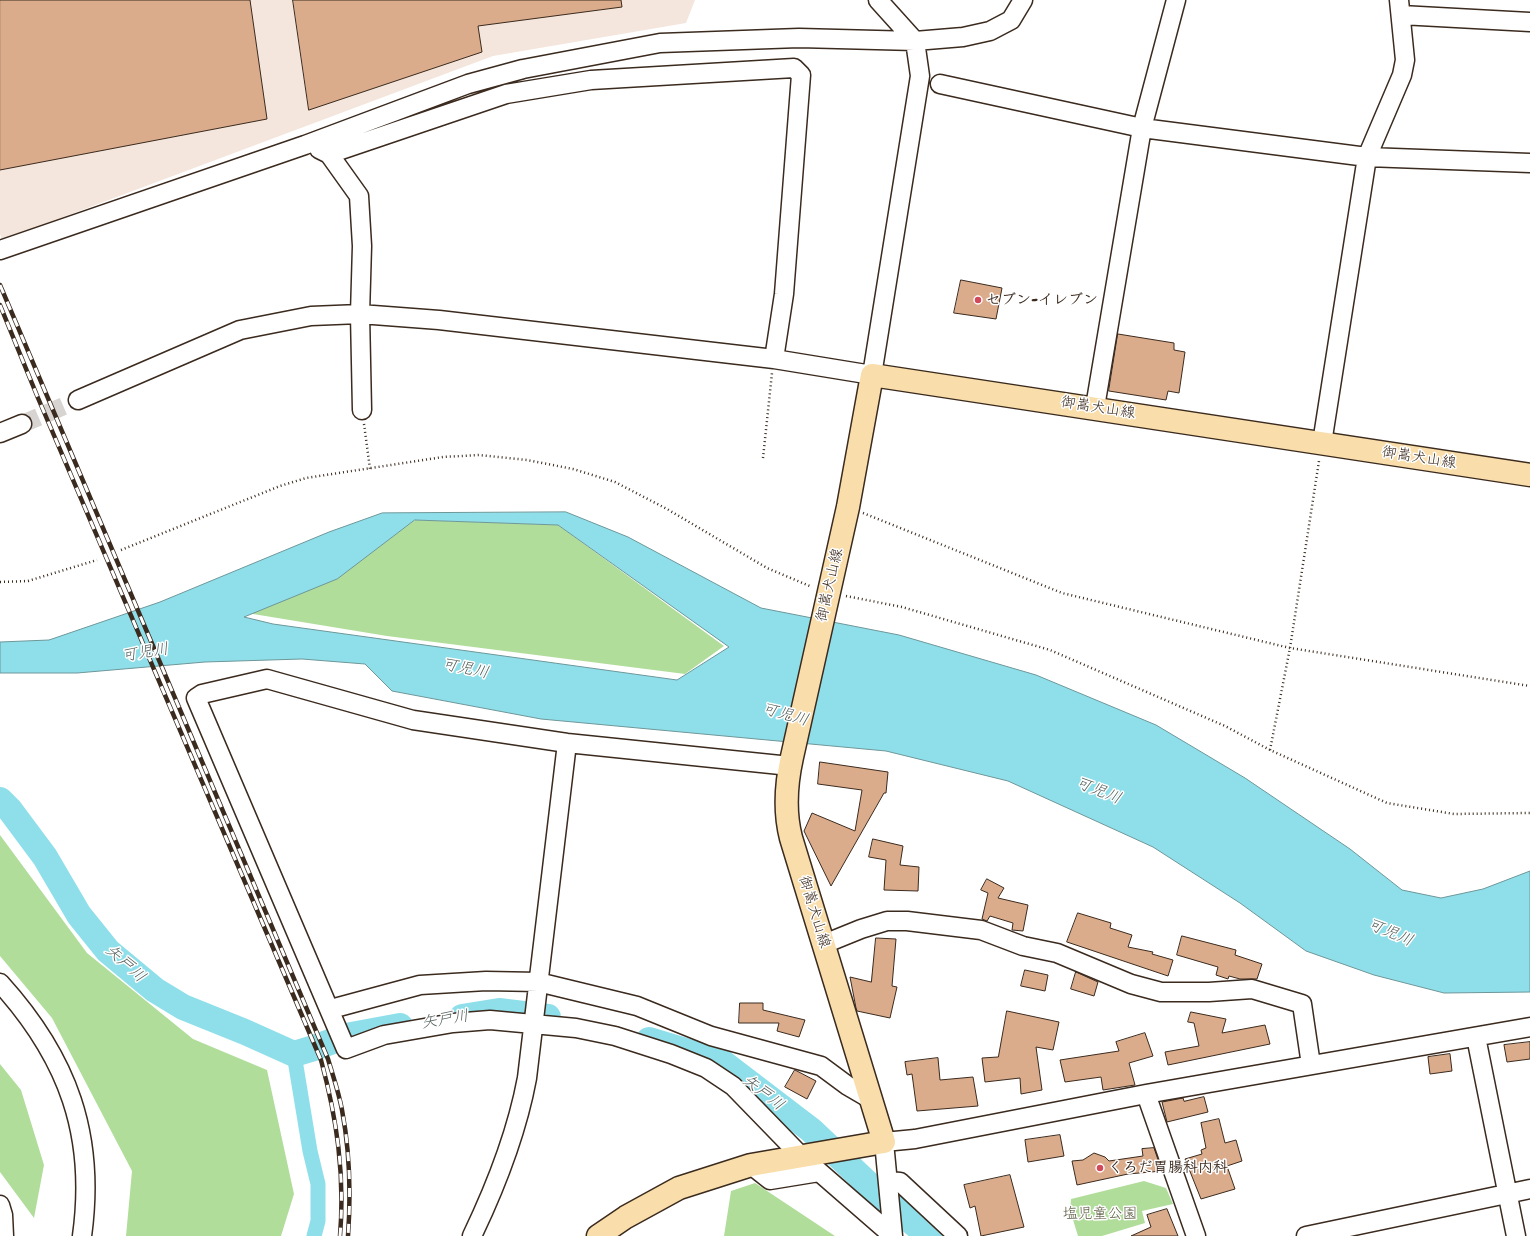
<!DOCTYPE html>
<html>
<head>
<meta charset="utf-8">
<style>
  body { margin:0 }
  canvas { display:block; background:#fff }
</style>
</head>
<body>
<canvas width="1530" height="1236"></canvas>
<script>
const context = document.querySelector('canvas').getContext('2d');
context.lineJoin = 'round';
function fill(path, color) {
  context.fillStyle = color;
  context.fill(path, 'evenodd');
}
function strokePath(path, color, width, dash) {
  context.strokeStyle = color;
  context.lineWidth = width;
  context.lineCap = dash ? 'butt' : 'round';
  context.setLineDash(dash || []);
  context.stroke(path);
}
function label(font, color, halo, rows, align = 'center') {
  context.font = font + ' Sriracha,"Klee One",sans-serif';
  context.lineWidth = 3;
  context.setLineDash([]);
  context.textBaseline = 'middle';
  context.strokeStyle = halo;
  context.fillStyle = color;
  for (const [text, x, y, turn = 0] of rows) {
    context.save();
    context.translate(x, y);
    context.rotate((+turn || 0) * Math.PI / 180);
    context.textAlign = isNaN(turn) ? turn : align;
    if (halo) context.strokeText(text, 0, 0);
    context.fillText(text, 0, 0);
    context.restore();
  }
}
const built = new Path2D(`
  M 0,0 L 695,0 L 686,23 L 493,56 L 2,240 L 0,234 Z`);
const green = new Path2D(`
  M 415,520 L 558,525 L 724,646 L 685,674 L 387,636 L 247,613 L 337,578 Z
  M 0,835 L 87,953 L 193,1039 L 267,1070 L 294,1194 L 281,1236 L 126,1236 L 132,1171 L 52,1018 L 0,956 Z
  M 0,1064 L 21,1090 L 44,1165 L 34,1218 L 0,1172 Z
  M 1144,1181 L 1166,1188 L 1173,1204 L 1142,1211 L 1145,1223 L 1102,1236 L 1078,1236 L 1070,1210 L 1071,1199 Z
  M 755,1183 L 835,1236 L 724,1236 L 731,1191 Z`);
const water = new Path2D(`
  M 566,512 L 628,537 L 761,608 L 899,635 L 1036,675 L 1156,725 L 1245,778 L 1350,849 L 1402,890 L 1441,898 L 1483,889 L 1530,871 L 1530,992 L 1444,993 L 1374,975 L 1306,951 L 1240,903 L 1153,847 L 1008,781 L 886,751 L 541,719 L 392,691 L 365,664 L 302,659 L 205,662 L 77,673 L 0,673 L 0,642 L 49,640 L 160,602 L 329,532 L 382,513 ZM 415,520 L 558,525 L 729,647 L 677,680 L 273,624 L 244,617 L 337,579 Z`);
const canal = new Path2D(`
  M 294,1054 L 310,1151 L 318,1184 L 318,1221 L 314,1236`);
const river = new Path2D(`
  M 0,800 L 10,810 L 45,857 L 79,915 L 108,951 L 155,990 L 183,1007 L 245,1032 L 294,1054 L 314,1048 L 346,1036 L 400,1026
  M 462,1017 L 499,1011 L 548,1017
  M 649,1040 L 722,1062 L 811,1130 L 883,1198 L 929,1236`);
const building = new Path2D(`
  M 0,0 L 250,0 L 267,119 L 0,170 Z
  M 293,0 L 621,0 L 622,7 L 478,26 L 482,52 L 309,110 Z
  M 961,280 L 1002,288 L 996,319 L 954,313 Z
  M 1118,334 L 1174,343 L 1174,350 L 1185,352 L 1179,393 L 1168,391 L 1166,400 L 1109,391 Z
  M 820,762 L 888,772 L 886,793 L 884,793 L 831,886 L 804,831 L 812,813 L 855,831 L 862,790 L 818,784 Z
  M 873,839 L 903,846 L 900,865 L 919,867 L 918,891 L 884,890 L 886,860 L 869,857 Z
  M 987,879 L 1004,888 L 998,898 L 1028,905 L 1023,931 L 1012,930 L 1013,923 L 990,916 L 987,921 L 982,919 L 988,893 L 981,890 Z
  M 1078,913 L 1111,923 L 1110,928 L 1132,935 L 1128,947 L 1153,952 L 1152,954 L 1173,960 L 1168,976 L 1067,942 Z
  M 1182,936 L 1236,950 L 1235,955 L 1262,964 L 1257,979 L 1240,979 L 1229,976 L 1228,979 L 1216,975 L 1218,967 L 1177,955 Z
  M 876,938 L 896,939 L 892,986 L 897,987 L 890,1018 L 857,1011 L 856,1008 L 850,977 L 871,982 Z
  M 1025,970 L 1048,975 L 1045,991 L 1021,986 Z
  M 1076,972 L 1098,982 L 1094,996 L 1071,989 Z
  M 740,1003 L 763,1003 L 763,1010 L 805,1020 L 799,1037 L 777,1031 L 779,1023 L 739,1023 Z
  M 1007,1011 L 1059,1022 L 1053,1050 L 1036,1047 L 1042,1090 L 1021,1094 L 1020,1078 L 985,1082 L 982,1058 L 998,1057 Z
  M 1191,1012 L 1226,1019 L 1222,1033 L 1265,1025 L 1270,1044 L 1168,1065 L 1165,1052 L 1199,1046 L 1194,1023 L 1188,1022 Z
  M 1145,1033 L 1153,1056 L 1129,1063 L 1135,1085 L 1103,1090 L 1101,1077 L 1065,1082 L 1060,1060 L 1119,1051 L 1116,1042 Z
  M 1530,1042 L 1530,1059 L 1507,1062 L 1504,1045 Z
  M 1450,1054 L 1452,1071 L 1430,1074 L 1428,1057 Z
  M 938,1058 L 940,1080 L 973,1077 L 978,1106 L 917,1111 L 912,1074 L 907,1075 L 905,1062 Z
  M 795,1070 L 816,1081 L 807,1099 L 785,1087 Z
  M 1204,1097 L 1208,1112 L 1167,1122 L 1162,1102 L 1183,1098 L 1184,1101 Z
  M 1219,1119 L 1225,1143 L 1236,1140 L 1242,1161 L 1227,1166 L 1235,1189 L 1201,1199 L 1185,1159 L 1202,1154 L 1201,1150 L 1206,1148 L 1201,1123 Z
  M 1060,1135 L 1064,1156 L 1028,1162 L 1025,1140 Z
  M 1154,1148 L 1162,1171 L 1128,1174 L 1077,1185 L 1072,1161 L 1083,1160 L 1094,1153 L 1105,1157 L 1109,1161 L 1143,1156 L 1142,1149 Z
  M 1010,1175 L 1024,1227 L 981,1236 L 975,1206 L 970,1208 L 964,1185 Z
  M 1167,1209 L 1178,1236 L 1131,1236 L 1151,1227 L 1147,1215 Z`);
const minorTunnel = new Path2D(`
  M 22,424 L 78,400`);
const path = new Path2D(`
  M 364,424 L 370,469
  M 763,458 L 772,373
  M 863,513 L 1062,593 L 1290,648 L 1530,686
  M 121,550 L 280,486 L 306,478 L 443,457 L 479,455 L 527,460 L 573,469 L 615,482 L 667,509 L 767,568 L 812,587
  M 0,582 L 28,581 L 97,560
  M 846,596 L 902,607 L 1050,650 L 1225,726 L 1270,750 L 1387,803 L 1454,814 L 1530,813
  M 1270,750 L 1290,648 L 1319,461`);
const minor = new Path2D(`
  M 1401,15 L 1530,22
  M 940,84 L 1142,128 L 1367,157 L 1402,75 L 1405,60 L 1399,0
  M 319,149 L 329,154 L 359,196 L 362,246 L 360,314 L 362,410
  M 329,154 L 506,94 L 591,80 L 794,68 L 801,75 L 784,294 L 774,359
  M 0,250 L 305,145 L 468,84 L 523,69 L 660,43 L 799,38 L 915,41 L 963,37 L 990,31 L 1011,20 L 1023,0
  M 78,400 L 240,330 L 311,316 L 360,314 L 439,320 L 774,359 L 872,375 L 920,76 L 915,41 L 878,0
  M 1095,407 L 1142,128 L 1176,0
  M 0,433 L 22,424
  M 1322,443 L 1367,157 L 1530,163
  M 790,766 L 567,743 L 413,720 L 267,679 L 202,694 L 196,698 L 346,1049 L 384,1035 L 453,1023 L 490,1020 L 576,1028 L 615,1036 L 671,1054 L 706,1068 L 733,1086 L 801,1156 L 893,1236
  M 824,944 L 861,929 L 887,921 L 907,921 L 981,930 L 1023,946 L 1057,953 L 1131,984 L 1161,992 L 1209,992 L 1252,989 L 1302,1004 L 1311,1065
  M 0,983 C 68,1058 96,1135 82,1236
  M 331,1009 L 420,985 L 486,981 L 538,982 L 637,1006 L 711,1036 L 821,1066 L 848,1086 L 872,1100
  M 1476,1037 L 1516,1236
  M 1146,1094 L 1196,1236
  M 751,1165 L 770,1180 L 819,1172
  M 888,1181 L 900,1182 L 958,1236
  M 0,1205 L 3,1215 L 4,1236
  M 472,1236 C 496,1186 517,1132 527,1078 L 567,743
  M 893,1236 L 884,1142 L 915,1139 L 1146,1094 L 1530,1027
  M 1306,1236 L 1530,1189`);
const major = new Path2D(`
  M 598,1236 L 626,1217 L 679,1188 L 751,1165 L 884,1142 L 791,838 C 784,811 786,784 792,757 L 848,507 L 872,375 L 1530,475`);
const rail = new Path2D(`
  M 0,285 L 328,1059 C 333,1076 339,1093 342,1110 C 350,1152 351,1193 348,1236
  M 0,305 L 38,398 L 321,1060 C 337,1119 345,1175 340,1236`);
const markers = [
  [978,300,4,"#d1495b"],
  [1100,1168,4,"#d1495b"]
];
const poiNames = [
  ["セブン-イレブン",986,300],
  ["くろだ胃腸科内科",1108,1168]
];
const streetNames = [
  ["御嵩犬山線",1098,408,9],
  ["御嵩犬山線",1419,458,9],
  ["御嵩犬山線",830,585,-77],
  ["御嵩犬山線",814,912,73]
];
const parkNames = [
  ["塩児童公園",1100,1214]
];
const waterNames = [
  ["可児川",145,653,-9],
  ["可児川",465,669,12],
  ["可児川",785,715,16],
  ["可児川",1098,791,22],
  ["可児川",1390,933,23],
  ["矢戸川",125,964,42],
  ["矢戸川",445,1020,-9],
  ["矢戸川",763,1093,38]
];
fill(built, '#f4e6dc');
fill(green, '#b1dd9b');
fill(water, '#8fdfeb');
strokePath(water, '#6d9799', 1);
strokePath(canal, '#8fdfeb', 15);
strokePath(river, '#8fdfeb', 26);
fill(building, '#daac8b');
strokePath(building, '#3b2a1e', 1);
strokePath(minorTunnel, '#d8d4d2', 18, [18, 9]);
strokePath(minor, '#3b2a1e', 21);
strokePath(major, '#3b2a1e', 25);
strokePath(path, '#3b2a1e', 2.5, [1, 3]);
strokePath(minor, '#fff', 18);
strokePath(major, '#f9deab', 22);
strokePath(rail, '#3b2a1e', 4.5);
strokePath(rail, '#fff', 3, [9]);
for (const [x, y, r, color] of markers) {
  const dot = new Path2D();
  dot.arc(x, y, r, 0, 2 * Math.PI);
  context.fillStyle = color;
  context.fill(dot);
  strokePath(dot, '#fff', 1.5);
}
label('bold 15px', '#3b2a1e', '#fff', poiNames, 'left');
label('15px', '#3b2a1e', '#fff', streetNames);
label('15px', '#58573d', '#fff', parkNames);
label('italic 16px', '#54605c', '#fff', waterNames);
</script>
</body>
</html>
